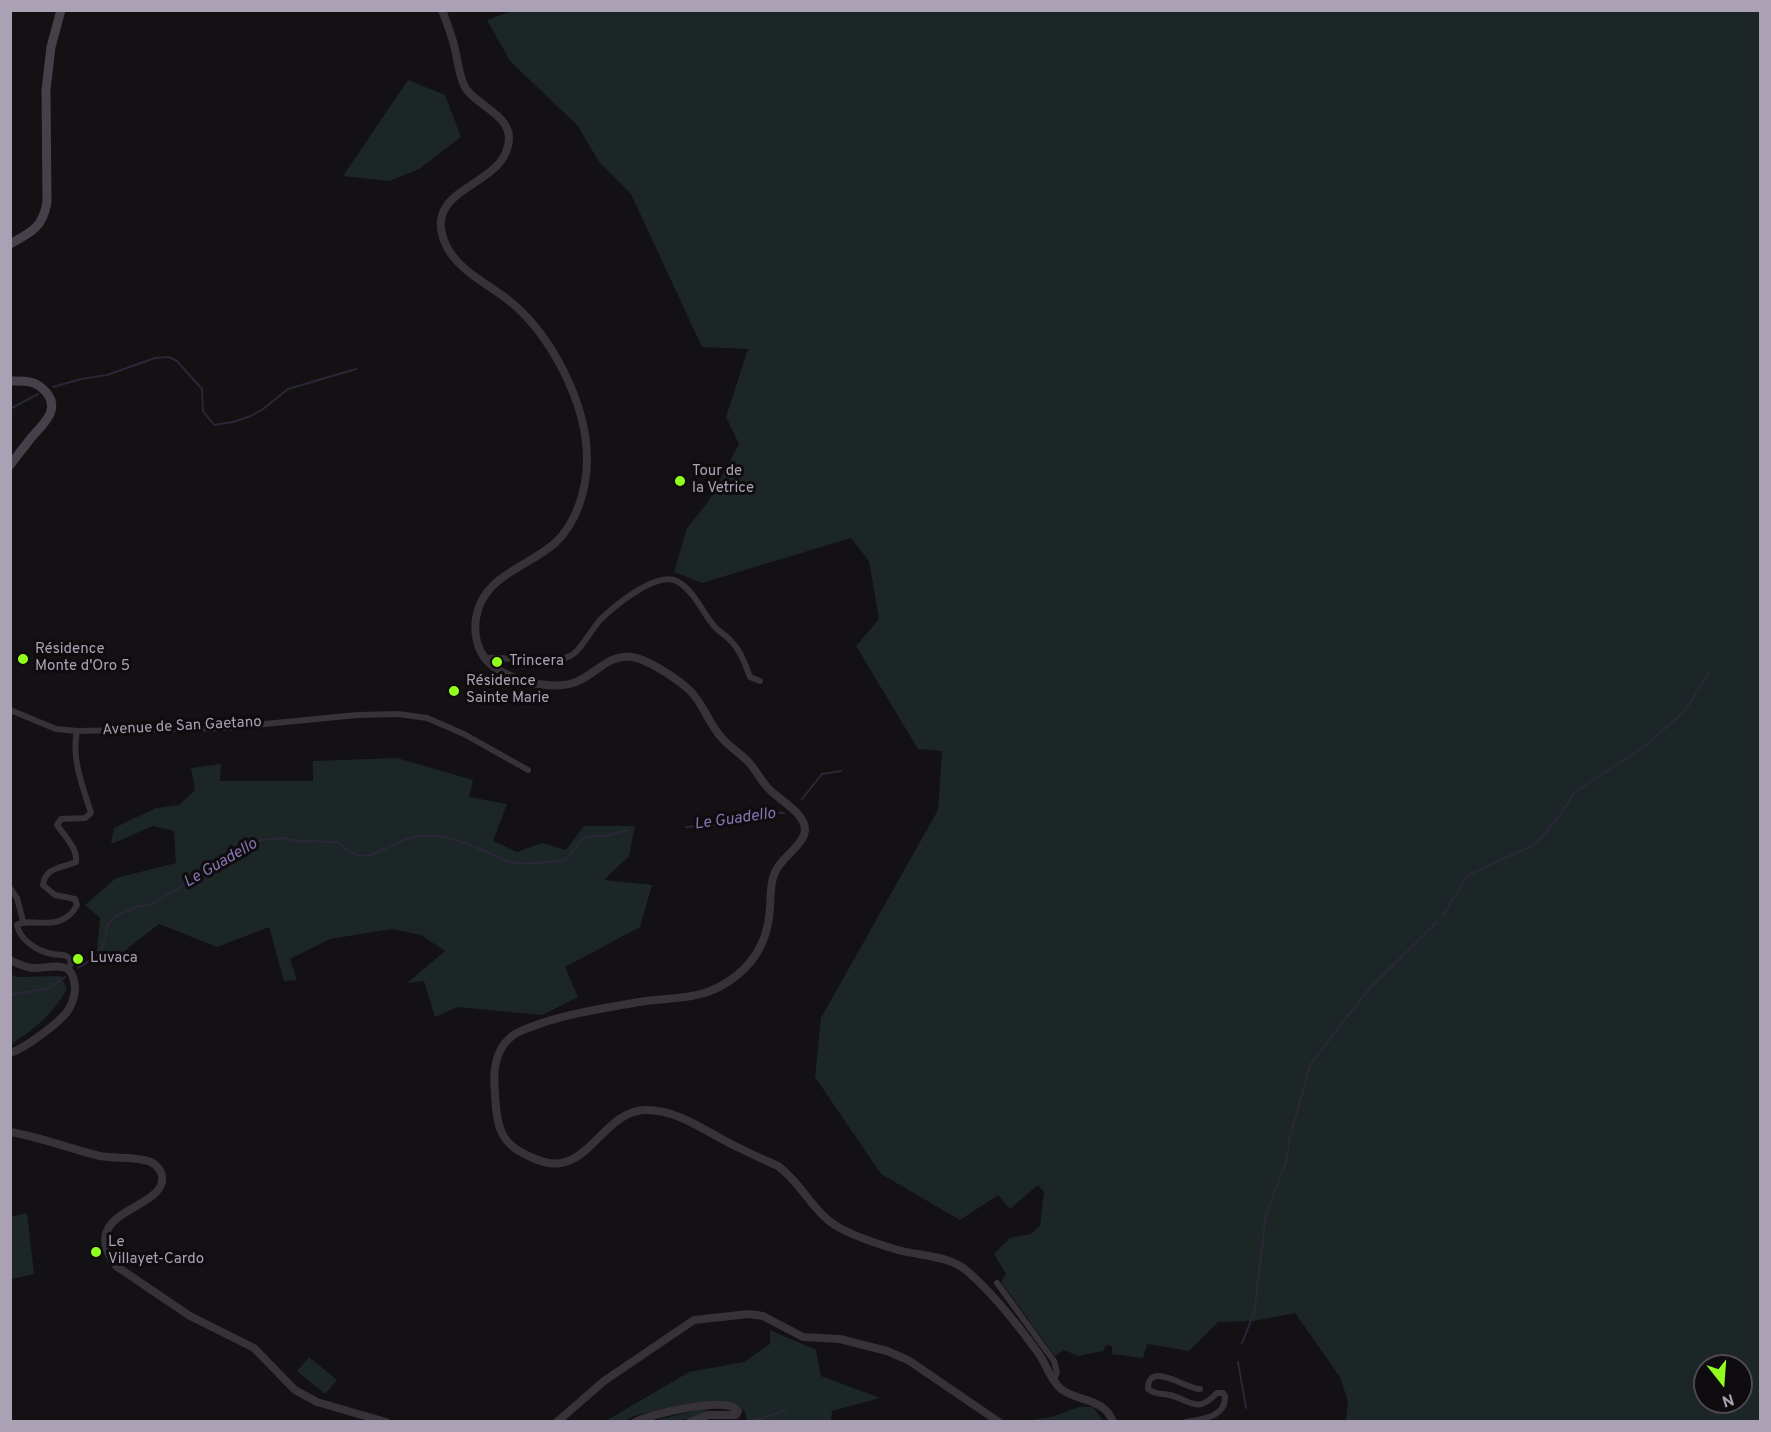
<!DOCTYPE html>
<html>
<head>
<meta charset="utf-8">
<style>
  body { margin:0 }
  #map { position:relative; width:1771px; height:1432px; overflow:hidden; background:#131113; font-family:Overpass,sans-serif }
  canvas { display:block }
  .frame { position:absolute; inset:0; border:12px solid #aba1b5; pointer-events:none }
  .north { position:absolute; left:1693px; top:1354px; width:60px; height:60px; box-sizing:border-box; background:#0e0c0e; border:2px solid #4d4851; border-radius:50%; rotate:163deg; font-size:16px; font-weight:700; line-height:24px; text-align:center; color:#aba1b5 }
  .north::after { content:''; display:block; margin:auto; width:21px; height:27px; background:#92ff1d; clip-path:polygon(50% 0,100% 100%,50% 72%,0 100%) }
</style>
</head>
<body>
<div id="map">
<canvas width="1771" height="1432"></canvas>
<div class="frame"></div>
<div class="north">N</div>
</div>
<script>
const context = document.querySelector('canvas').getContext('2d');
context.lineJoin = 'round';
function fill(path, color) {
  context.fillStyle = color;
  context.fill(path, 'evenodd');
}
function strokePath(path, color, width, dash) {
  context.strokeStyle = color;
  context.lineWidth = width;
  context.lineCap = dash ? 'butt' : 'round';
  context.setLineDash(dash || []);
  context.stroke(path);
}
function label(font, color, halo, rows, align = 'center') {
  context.font = font + ' Overpass,sans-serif';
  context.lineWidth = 6;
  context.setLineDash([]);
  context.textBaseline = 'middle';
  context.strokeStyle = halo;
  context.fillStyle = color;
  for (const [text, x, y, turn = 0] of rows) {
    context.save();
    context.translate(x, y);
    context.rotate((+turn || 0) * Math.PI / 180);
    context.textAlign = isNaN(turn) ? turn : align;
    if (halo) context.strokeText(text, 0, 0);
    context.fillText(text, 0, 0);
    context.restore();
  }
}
const green = new Path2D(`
  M 512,11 L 1760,11 L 1760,1421 L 1346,1421 L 1348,1401 L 1340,1377 L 1295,1313 L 1254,1321 L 1218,1322 L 1189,1351 L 1147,1344 L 1143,1358 L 1112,1354 L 1112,1346 L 1106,1345 L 1103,1351 L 1078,1356 L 1064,1350 L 1055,1356 L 1001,1282 L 1006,1274 L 994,1254 L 1010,1238 L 1031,1234 L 1040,1226 L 1044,1192 L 1038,1185 L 1010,1209 L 998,1195 L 960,1220 L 881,1174 L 815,1077 L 821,1018 L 938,810 L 942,751 L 918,749 L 856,646 L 879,619 L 869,561 L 851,538 L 702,583 L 674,572 L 687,528 L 708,502 L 739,444 L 726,417 L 748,349 L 702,347 L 631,194 L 599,162 L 578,126 L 510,61 L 487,20 ZM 1705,1366 L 1741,1366 L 1741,1402 L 1705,1402 Z
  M 408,80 L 445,95 L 461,137 L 419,169 L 389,181 L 343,176 Z
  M 397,758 L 473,780 L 469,797 L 507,804 L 493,841 L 517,852 L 542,843 L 566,850 L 584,826 L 635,826 L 629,856 L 604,880 L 652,885 L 640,927 L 565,967 L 578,997 L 542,1015 L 458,1007 L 435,1017 L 424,981 L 407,983 L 445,951 L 421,935 L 392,929 L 330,939 L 290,959 L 297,980 L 284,981 L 269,927 L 217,947 L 159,924 L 113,960 L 97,951 L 100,918 L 85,905 L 116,878 L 176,863 L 174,831 L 153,826 L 111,844 L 114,828 L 156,808 L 179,805 L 195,790 L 191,768 L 221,764 L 220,781 L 313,781 L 313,761 Z
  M 11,974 L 17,977 L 61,976 L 67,989 C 54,1013 34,1030 11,1044 Z
  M 27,1213 L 34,1274 L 11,1279 L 11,1217 Z
  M 770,1330 L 816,1350 L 821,1376 L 880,1398 L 832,1411 L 831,1421 L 747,1421 L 745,1412 L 739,1406 L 720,1401 L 689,1403 L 634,1416 L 624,1421 L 604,1422 L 689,1372 L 744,1362 L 770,1344 Z
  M 309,1357 L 337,1380 L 325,1394 L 297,1371 Z
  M 1079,1407 L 1093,1407 L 1103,1421 L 1026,1421 L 1052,1417 Z
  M 706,1408 L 707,1412 L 679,1421 L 649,1422 Z`);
const stream = new Path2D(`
  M 53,387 L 81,379 L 107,375 L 155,358 L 169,357 L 177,361 L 202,389 L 203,411 L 214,425 L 233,422 L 251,416 L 263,409 L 288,389 L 356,369
  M 10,409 L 38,394
  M 802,799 L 822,774 L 841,771
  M 686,827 L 727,824 L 765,812 L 784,813
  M 1442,917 L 1468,875 L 1536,844 L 1560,815 L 1575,792 L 1646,745 L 1684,712 L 1710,671
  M 78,968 C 99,956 105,951 107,925 L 116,916 L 136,907 L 152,904 L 232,856 L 262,840 L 283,838 L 297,841 L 338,842 C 365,869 377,850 404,840 C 435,828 465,843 494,855 C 500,858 508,863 515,863 C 532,865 550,862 566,860 L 584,837 L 604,836 L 627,830
  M 10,995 L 49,988 L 65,977
  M 1242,1343 L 1254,1313 L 1266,1215 L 1287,1159 L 1290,1137 L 1310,1065 L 1368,990 L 1437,922
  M 1238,1362 L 1246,1408
  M 751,1422 L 786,1410`);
const minor = new Path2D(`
  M 484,658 C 512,655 544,669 570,656 C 581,651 591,629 602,618 C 617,604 660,568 680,583 C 695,593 703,613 714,626 C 719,632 726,635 731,641 C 741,651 745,664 750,677 L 760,681
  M 10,710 L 56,729 L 77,731 L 224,728 L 357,715 L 398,714 L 427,718 L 464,734 L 528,770
  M 10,888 L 17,898 L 23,921
  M 68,970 L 71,963 C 70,960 69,957 66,956 C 62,954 56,955 52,954 C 37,951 20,940 17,925 C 27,916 62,935 77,905 L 75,899 L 55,895 L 43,885 C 45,867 62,868 76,862 C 78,849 64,835 57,825 L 61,819 L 85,818 L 91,813 C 83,787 71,759 77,731
  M 997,1283 L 1054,1361 L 1057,1372 L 1054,1380
  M 1186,1422 C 1203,1419 1226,1417 1225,1396 L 1223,1393 L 1217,1393 C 1197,1414 1192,1401 1170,1395 C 1162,1393 1155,1395 1148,1389 C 1148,1360 1186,1389 1200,1389`);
const tertiary = new Path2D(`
  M 442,10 C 447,23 452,36 455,49 C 458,62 459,77 466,89 C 482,110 520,118 506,152 C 492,188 421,191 446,245 C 457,269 486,283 507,299 C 550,332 587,403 587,459 C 587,488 577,523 555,543 C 527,568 483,575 476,618 C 474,632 476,645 484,657 C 499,679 554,693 578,681 C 599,672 606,655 632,657 C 647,659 674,677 686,687 C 702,700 707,721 721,737 C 729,747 742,754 751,765 C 757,772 762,782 769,789 C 780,801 811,816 804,835 C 798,850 779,859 774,875 C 770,885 771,895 770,906 C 769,934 759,958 736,976 C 703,1002 677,996 639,1002 C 606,1008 571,1013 539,1024 C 530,1028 519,1030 511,1037 C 494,1051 493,1073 495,1093 C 496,1106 496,1121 502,1133 C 509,1147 520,1152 533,1158 C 588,1184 600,1109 647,1110 C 678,1110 705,1131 731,1144 C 747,1152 762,1159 778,1166 C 804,1185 815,1218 846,1231 C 862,1239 881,1245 898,1250 C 920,1256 948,1255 967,1271 C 994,1294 1018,1325 1039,1354 C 1046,1364 1051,1381 1061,1389 C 1077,1402 1104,1397 1113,1422
  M 10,960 C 18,964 24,967 32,968 C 43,969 59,963 69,970 C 74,975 74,981 75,987 C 75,995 73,1002 69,1009 C 62,1021 24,1049 10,1053
  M 10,1132 C 41,1137 70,1149 100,1156 C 116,1159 136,1156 151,1162 C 156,1165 161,1170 162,1176 C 168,1210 74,1209 116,1266 L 190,1316 L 254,1348 L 295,1390 L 317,1402 L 386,1422
  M 557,1422 L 604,1381 L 694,1320 L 749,1314 L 763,1316 L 803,1337 L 840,1339 L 887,1351 L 908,1360 L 999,1422
  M 635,1422 C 652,1414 727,1395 738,1411 L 736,1415 L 708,1415 L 690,1422`);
const secondary = new Path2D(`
  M 10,244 C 32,232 43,227 47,202 L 46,90 L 51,47 L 61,10
  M 10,381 C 25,381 35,380 45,391 C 62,409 43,424 31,438 C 24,447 17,456 10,465`);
const markers = [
  [680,481,6,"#92ff1d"],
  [23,659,6,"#92ff1d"],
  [497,662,6,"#92ff1d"],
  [454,691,6,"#92ff1d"],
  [78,959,6,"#92ff1d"],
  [96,1252,6,"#92ff1d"]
];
const poiNames = [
  ["Tour de",692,472],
  ["la Vetrice",692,489],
  ["Résidence",35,650],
  ["Monte d'Oro 5",35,667],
  ["Trincera",509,662],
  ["Résidence",466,682],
  ["Sainte Marie",466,699],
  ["Luvaca",90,959],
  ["Le",108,1243],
  ["Villayet-Cardo",108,1260]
];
const streetNames = [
  ["Avenue de San Gaetano",182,727,-3]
];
const waterNames = [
  ["Le Guadello",735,820,-8],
  ["Le Guadello",221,864,-30]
];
fill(green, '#1d2626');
strokePath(stream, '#2b2738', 2);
strokePath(minor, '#363238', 6);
strokePath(tertiary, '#363238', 8);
strokePath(secondary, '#454049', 9);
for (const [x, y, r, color] of markers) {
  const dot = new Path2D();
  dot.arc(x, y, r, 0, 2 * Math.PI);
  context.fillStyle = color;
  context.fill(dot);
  strokePath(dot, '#0e0c0e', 2);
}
label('15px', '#aba1b5', '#0e0c0e', poiNames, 'left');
label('15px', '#aba1b5', '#0e0c0e', streetNames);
label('italic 16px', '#8775b4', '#0e0c0e', waterNames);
</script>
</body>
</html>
